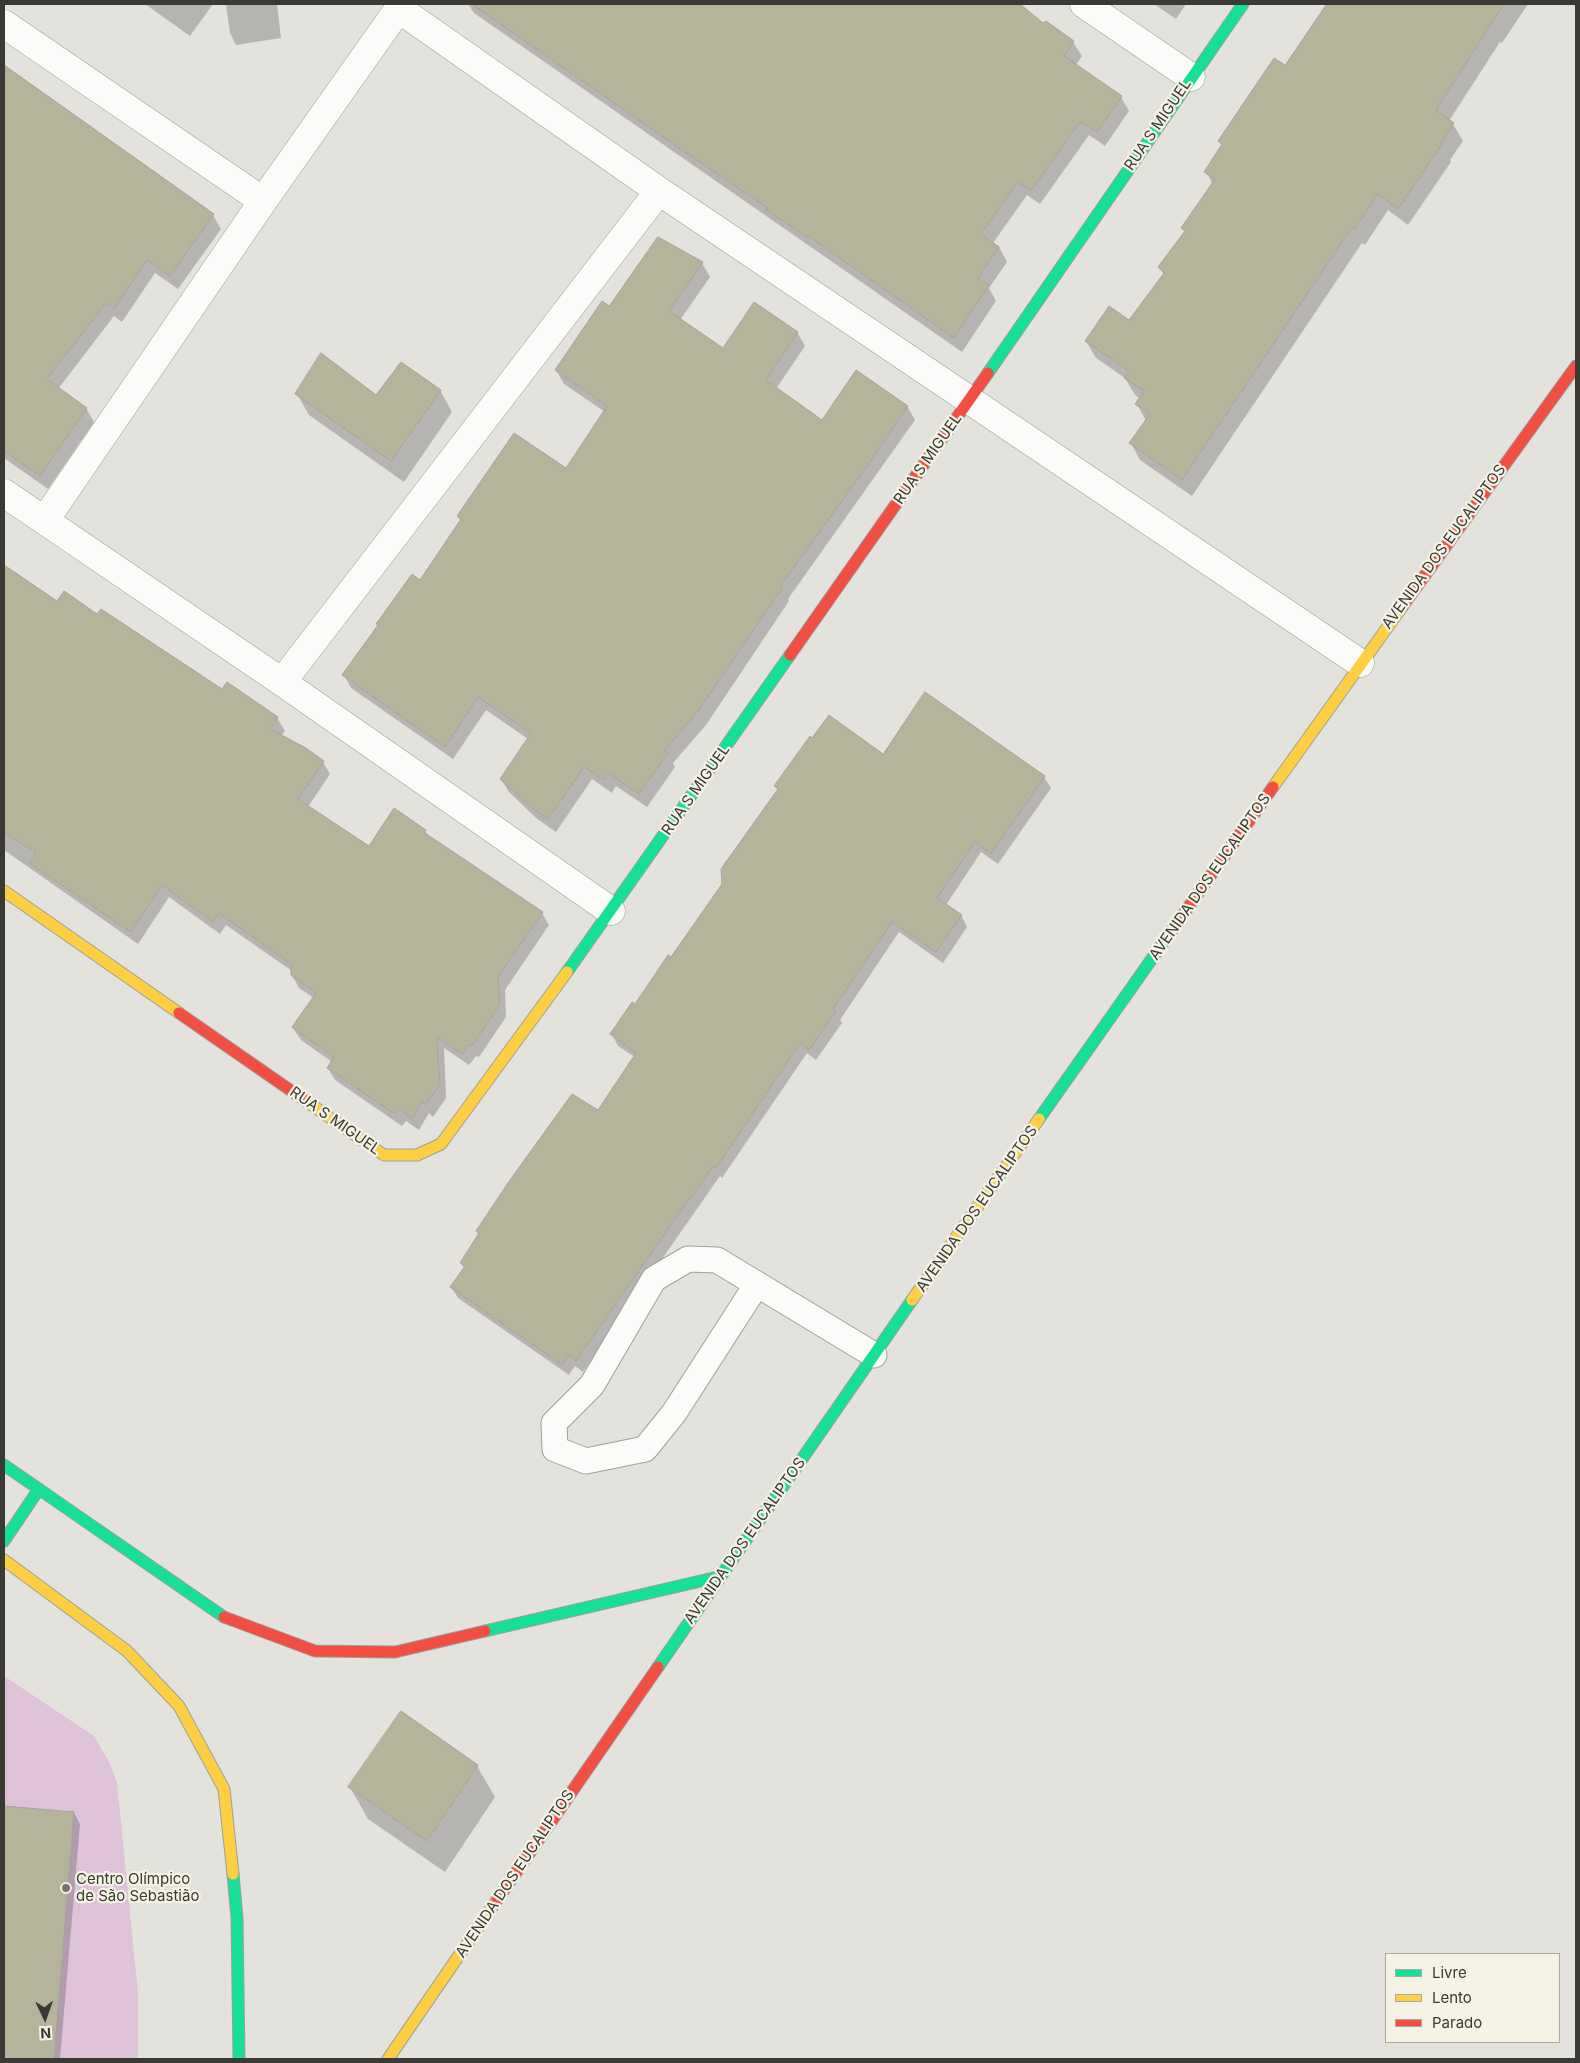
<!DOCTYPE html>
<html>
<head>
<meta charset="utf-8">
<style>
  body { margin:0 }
  #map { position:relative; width:1580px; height:2063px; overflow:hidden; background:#e3e2dc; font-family:Inter,sans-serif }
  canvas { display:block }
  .frame { position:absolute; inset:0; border:5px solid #3a3934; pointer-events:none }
  .legend { position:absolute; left:1385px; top:1953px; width:175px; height:90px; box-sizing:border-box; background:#f4f3e6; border:1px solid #aaa99f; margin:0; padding:6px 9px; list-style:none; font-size:15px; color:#3a3934 }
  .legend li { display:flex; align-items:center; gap:10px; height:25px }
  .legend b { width:25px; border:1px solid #aaa99f }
  .north { position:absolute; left:20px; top:1993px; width:50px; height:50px; -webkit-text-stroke:4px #f4f3e6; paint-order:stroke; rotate:177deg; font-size:14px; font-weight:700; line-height:20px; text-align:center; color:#3a3934 }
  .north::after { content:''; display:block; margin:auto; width:18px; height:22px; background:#3a3934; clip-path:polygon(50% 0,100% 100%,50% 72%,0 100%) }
</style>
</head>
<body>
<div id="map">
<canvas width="1580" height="2063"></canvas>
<div class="frame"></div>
<ul class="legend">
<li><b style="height:6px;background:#16e098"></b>Livre</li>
<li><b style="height:6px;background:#ffcf43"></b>Lento</li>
<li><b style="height:6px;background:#f24e42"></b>Parado</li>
</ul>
<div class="north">N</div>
</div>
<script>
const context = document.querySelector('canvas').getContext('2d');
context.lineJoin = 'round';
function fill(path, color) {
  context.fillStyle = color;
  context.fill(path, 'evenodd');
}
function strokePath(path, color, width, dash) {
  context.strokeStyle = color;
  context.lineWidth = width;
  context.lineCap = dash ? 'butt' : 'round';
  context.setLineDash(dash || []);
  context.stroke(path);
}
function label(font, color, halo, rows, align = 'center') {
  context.font = font + ' Inter,sans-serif';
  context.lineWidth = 4.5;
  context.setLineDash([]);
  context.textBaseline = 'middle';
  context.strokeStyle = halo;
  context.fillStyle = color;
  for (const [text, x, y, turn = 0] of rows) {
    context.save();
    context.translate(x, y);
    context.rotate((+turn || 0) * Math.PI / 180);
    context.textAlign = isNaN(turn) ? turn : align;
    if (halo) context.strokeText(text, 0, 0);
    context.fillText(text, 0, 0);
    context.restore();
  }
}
const green = new Path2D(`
  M 4,1676 L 94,1736 L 109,1762 L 117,1782 L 138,1994 L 138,2059 L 4,2059 Z`);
const shadow = new Path2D(`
  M 145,4 L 213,4 L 190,36 Z
  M 226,4 L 277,4 L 281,38 L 236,45 L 230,33 Z
  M 468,4 L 1020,4 L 1043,25 L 1073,42 L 1082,56 L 1076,65 L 1121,97 L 1129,111 L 1105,146 L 1089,135 L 1040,204 L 1027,195 L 993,243 L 999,247 L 1007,262 L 989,288 L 996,301 L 962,352 L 474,13 Z
  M 1154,4 L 1186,4 L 1176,19 Z
  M 1342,4 L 1528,4 L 1502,43 L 1500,42 L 1449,121 L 1453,124 L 1463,141 L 1450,160 L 1451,162 L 1408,225 L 1388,210 L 1365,245 L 1362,243 L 1192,496 L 1140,460 L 1131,443 L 1146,421 L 1137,404 L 1140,399 L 1135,395 L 1125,378 L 1096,358 L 1086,341 L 1130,322 L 1164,275 L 1160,267 L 1185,233 L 1183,228 L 1213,184 L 1206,172 L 1222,145 L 1220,141 L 1285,67 L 1413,70 Z
  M 4,66 L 213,215 L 221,229 L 178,289 L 155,273 L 122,322 L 114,316 L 58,389 L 86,408 L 94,422 L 48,489 L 4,458 Z
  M 702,263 L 710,277 L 680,320 L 723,349 L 797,332 L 805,346 L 776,389 L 823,422 L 907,406 L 915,420 L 788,599 L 789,601 L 706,725 L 673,763 L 675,767 L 647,807 L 616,786 L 612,793 L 592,779 L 556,832 L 536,818 L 509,792 L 501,779 L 528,739 L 486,710 L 453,759 L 351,688 L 344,675 L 378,626 L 377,624 L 420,581 L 461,522 L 458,516 L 567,470 L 605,412 L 564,384 L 556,370 L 609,307 Z
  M 440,390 L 452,412 L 404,482 L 309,415 L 297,394 L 377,397 Z
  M 4,566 L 58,602 L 97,616 L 223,691 L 228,684 L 277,718 L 285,731 L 281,736 L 323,762 L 330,774 L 308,807 L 369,848 L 425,831 L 429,838 L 542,913 L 549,925 L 505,990 L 506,1017 L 479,1057 L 476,1056 L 469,1065 L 444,1048 L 446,1098 L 433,1117 L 429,1113 L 419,1130 L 406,1121 L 402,1126 L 335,1080 L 328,1068 L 332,1062 L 301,1040 L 293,1028 L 314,998 L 299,988 L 292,975 L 292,971 L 226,925 L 220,934 L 169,897 L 138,944 L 4,850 Z
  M 926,694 L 1044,777 L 1051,788 L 998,864 L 981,852 L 946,905 L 961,915 L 967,927 L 943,963 L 899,932 L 840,1020 L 842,1023 L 816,1060 L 807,1053 L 722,1178 L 720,1176 L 583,1372 L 575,1366 L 569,1375 L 458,1298 L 451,1287 L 464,1268 L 461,1263 L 479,1235 L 478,1232 L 598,1112 L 635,1057 L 618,1046 L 612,1034 L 671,958 L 723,885 L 778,791 L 776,786 L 883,756 Z
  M 477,1766 L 495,1797 L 445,1872 L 368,1819 L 350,1787 Z
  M 4,1808 L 74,1813 L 80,1824 L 60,2059 L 4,2059 Z`);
const building = new Path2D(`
  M 472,4 L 1020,4 L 1043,23 L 1046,21 L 1074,41 L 1064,56 L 1122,96 L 1097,132 L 1080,122 L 1031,191 L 1018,182 L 981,234 L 999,247 L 978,278 L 989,285 L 954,338 L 807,235 L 807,237 L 766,210 L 768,208 L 682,150 Z
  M 1327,4 L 1504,4 L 1436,110 L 1454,123 L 1441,143 L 1442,144 L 1398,209 L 1378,194 L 1355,229 L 1352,227 L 1182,480 L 1129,443 L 1150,414 L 1135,404 L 1144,391 L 1124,378 L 1129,371 L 1085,341 L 1109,306 L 1129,320 L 1164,273 L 1158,267 L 1185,231 L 1181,228 L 1215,179 L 1204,172 L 1222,144 L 1218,141 L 1274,58 L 1285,65 Z
  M 4,65 L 214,214 L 170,276 L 147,260 L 114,309 L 106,303 L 47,379 L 87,408 L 40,476 L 4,451 Z
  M 658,237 L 703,262 L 669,311 L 723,348 L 754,302 L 798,332 L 766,380 L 822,420 L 856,370 L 908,406 L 863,472 L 781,585 L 783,587 L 698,711 L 665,750 L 668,753 L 639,794 L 608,773 L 604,780 L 584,767 L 548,819 L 527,804 L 500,779 L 531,733 L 478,697 L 445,747 L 342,675 L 378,625 L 376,624 L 412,574 L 420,580 L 461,519 L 457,516 L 514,433 L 566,468 L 607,406 L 555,370 L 602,301 L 609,306 Z
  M 321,353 L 376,395 L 401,362 L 441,390 L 391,461 L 295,394 Z
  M 4,565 L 57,601 L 64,591 L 97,614 L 101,609 L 222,689 L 227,682 L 278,717 L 270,729 L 306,748 L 324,761 L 298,799 L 369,846 L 394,808 L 426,830 L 425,833 L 543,912 L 498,977 L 500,1004 L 472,1046 L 469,1044 L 462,1054 L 437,1037 L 440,1085 L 425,1105 L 422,1102 L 412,1119 L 399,1109 L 395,1114 L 327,1068 L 334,1057 L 292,1027 L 316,993 L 291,975 L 291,964 L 219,913 L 213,922 L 162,885 L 131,932 L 29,863 L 36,852 L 4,833 Z
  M 925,692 L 1045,776 L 991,854 L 975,842 L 937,898 L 962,915 L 936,952 L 892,922 L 833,1009 L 836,1011 L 809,1050 L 800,1043 L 716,1168 L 713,1166 L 692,1197 L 691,1196 L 576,1361 L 569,1355 L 562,1365 L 450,1287 L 465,1266 L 460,1263 L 479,1233 L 476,1231 L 510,1180 L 572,1094 L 598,1110 L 636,1053 L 610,1034 L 632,1002 L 635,1004 L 668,955 L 671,957 L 722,884 L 721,869 L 778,789 L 774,786 L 810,736 L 812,738 L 829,715 L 883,754 Z
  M 401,1711 L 478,1765 L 427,1841 L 348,1787 Z
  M 4,1806 L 74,1812 L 54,2059 L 4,2059 Z`);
const lane = new Path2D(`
  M 757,1284 L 674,1413 L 645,1449 L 586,1461 L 555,1449 L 554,1423 L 592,1385 L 654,1279 L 688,1259 L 717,1260 L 874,1355`);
const street = new Path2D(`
  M 1084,4 L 1191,77
  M 399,9 L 659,191 L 1360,663
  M 4,24 L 263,201
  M 4,493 L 282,682 L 611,911
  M 45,520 L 263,201 L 402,4
  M 282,682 L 659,191`);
const fast = new Path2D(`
  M 988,373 L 1243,4
  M 567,972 L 790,655
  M 1039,1119 L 1175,926
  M 4,1465 L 224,1617
  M 4,1541 L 39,1489
  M 485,1631 L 718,1577
  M 658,1667 L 912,1300
  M 233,1874 L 237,1918 L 239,2059`);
const slow = new Path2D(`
  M 1273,787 L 1402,607
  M 4,891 L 179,1013
  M 303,1099 L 384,1155 L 417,1155 L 441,1144 L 567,972
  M 912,1300 L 1039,1119
  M 4,1560 L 127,1651 L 179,1706 L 224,1789 L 233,1874
  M 388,2059 L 497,1900`);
const jam = new Path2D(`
  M 1402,607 L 1576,366
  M 790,655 L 988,373
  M 1175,926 L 1273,787
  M 179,1013 L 303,1099
  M 224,1617 L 315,1651 L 395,1652 L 485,1631
  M 497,1900 L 658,1667`);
const markers = [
  [66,1888,5,"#75746f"]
];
const streetNames = [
  ["RUA S MIGUEL",1158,125,-56],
  ["RUA S MIGUEL",928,459,-55],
  ["AVENIDA DOS EUCALIPTOS",1444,547,-54],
  ["RUA S MIGUEL",696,790,-55],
  ["AVENIDA DOS EUCALIPTOS",1210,877,-55],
  ["RUA S MIGUEL",335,1121,35],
  ["AVENIDA DOS EUCALIPTOS",977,1209,-55],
  ["AVENIDA DOS EUCALIPTOS",745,1541,-55],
  ["AVENIDA DOS EUCALIPTOS",515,1874,-56]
];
const poiNames = [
  ["Centro Olímpico",76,1879],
  ["de São Sebastião",76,1896]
];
fill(green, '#dec2d7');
fill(shadow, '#0003');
fill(building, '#b6b39b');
strokePath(building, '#a4a4a0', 1);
strokePath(lane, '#9f9f9b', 27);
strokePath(street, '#9f9f9b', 29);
strokePath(fast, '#9f9f9b', 13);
strokePath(slow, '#9f9f9b', 13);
strokePath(jam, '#9f9f9b', 13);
strokePath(lane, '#fbfbfa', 25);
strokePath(street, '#fbfbfa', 28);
strokePath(fast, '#16e098', 11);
strokePath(slow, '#ffcf43', 11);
strokePath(jam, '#f24e42', 11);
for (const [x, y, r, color] of markers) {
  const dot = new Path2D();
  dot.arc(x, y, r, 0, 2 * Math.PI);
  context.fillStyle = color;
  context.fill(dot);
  strokePath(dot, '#f4f3e6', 2);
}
label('15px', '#3a3934', '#f4f3e6', streetNames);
label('15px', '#3a3934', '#f4f3e6', poiNames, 'left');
</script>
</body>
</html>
